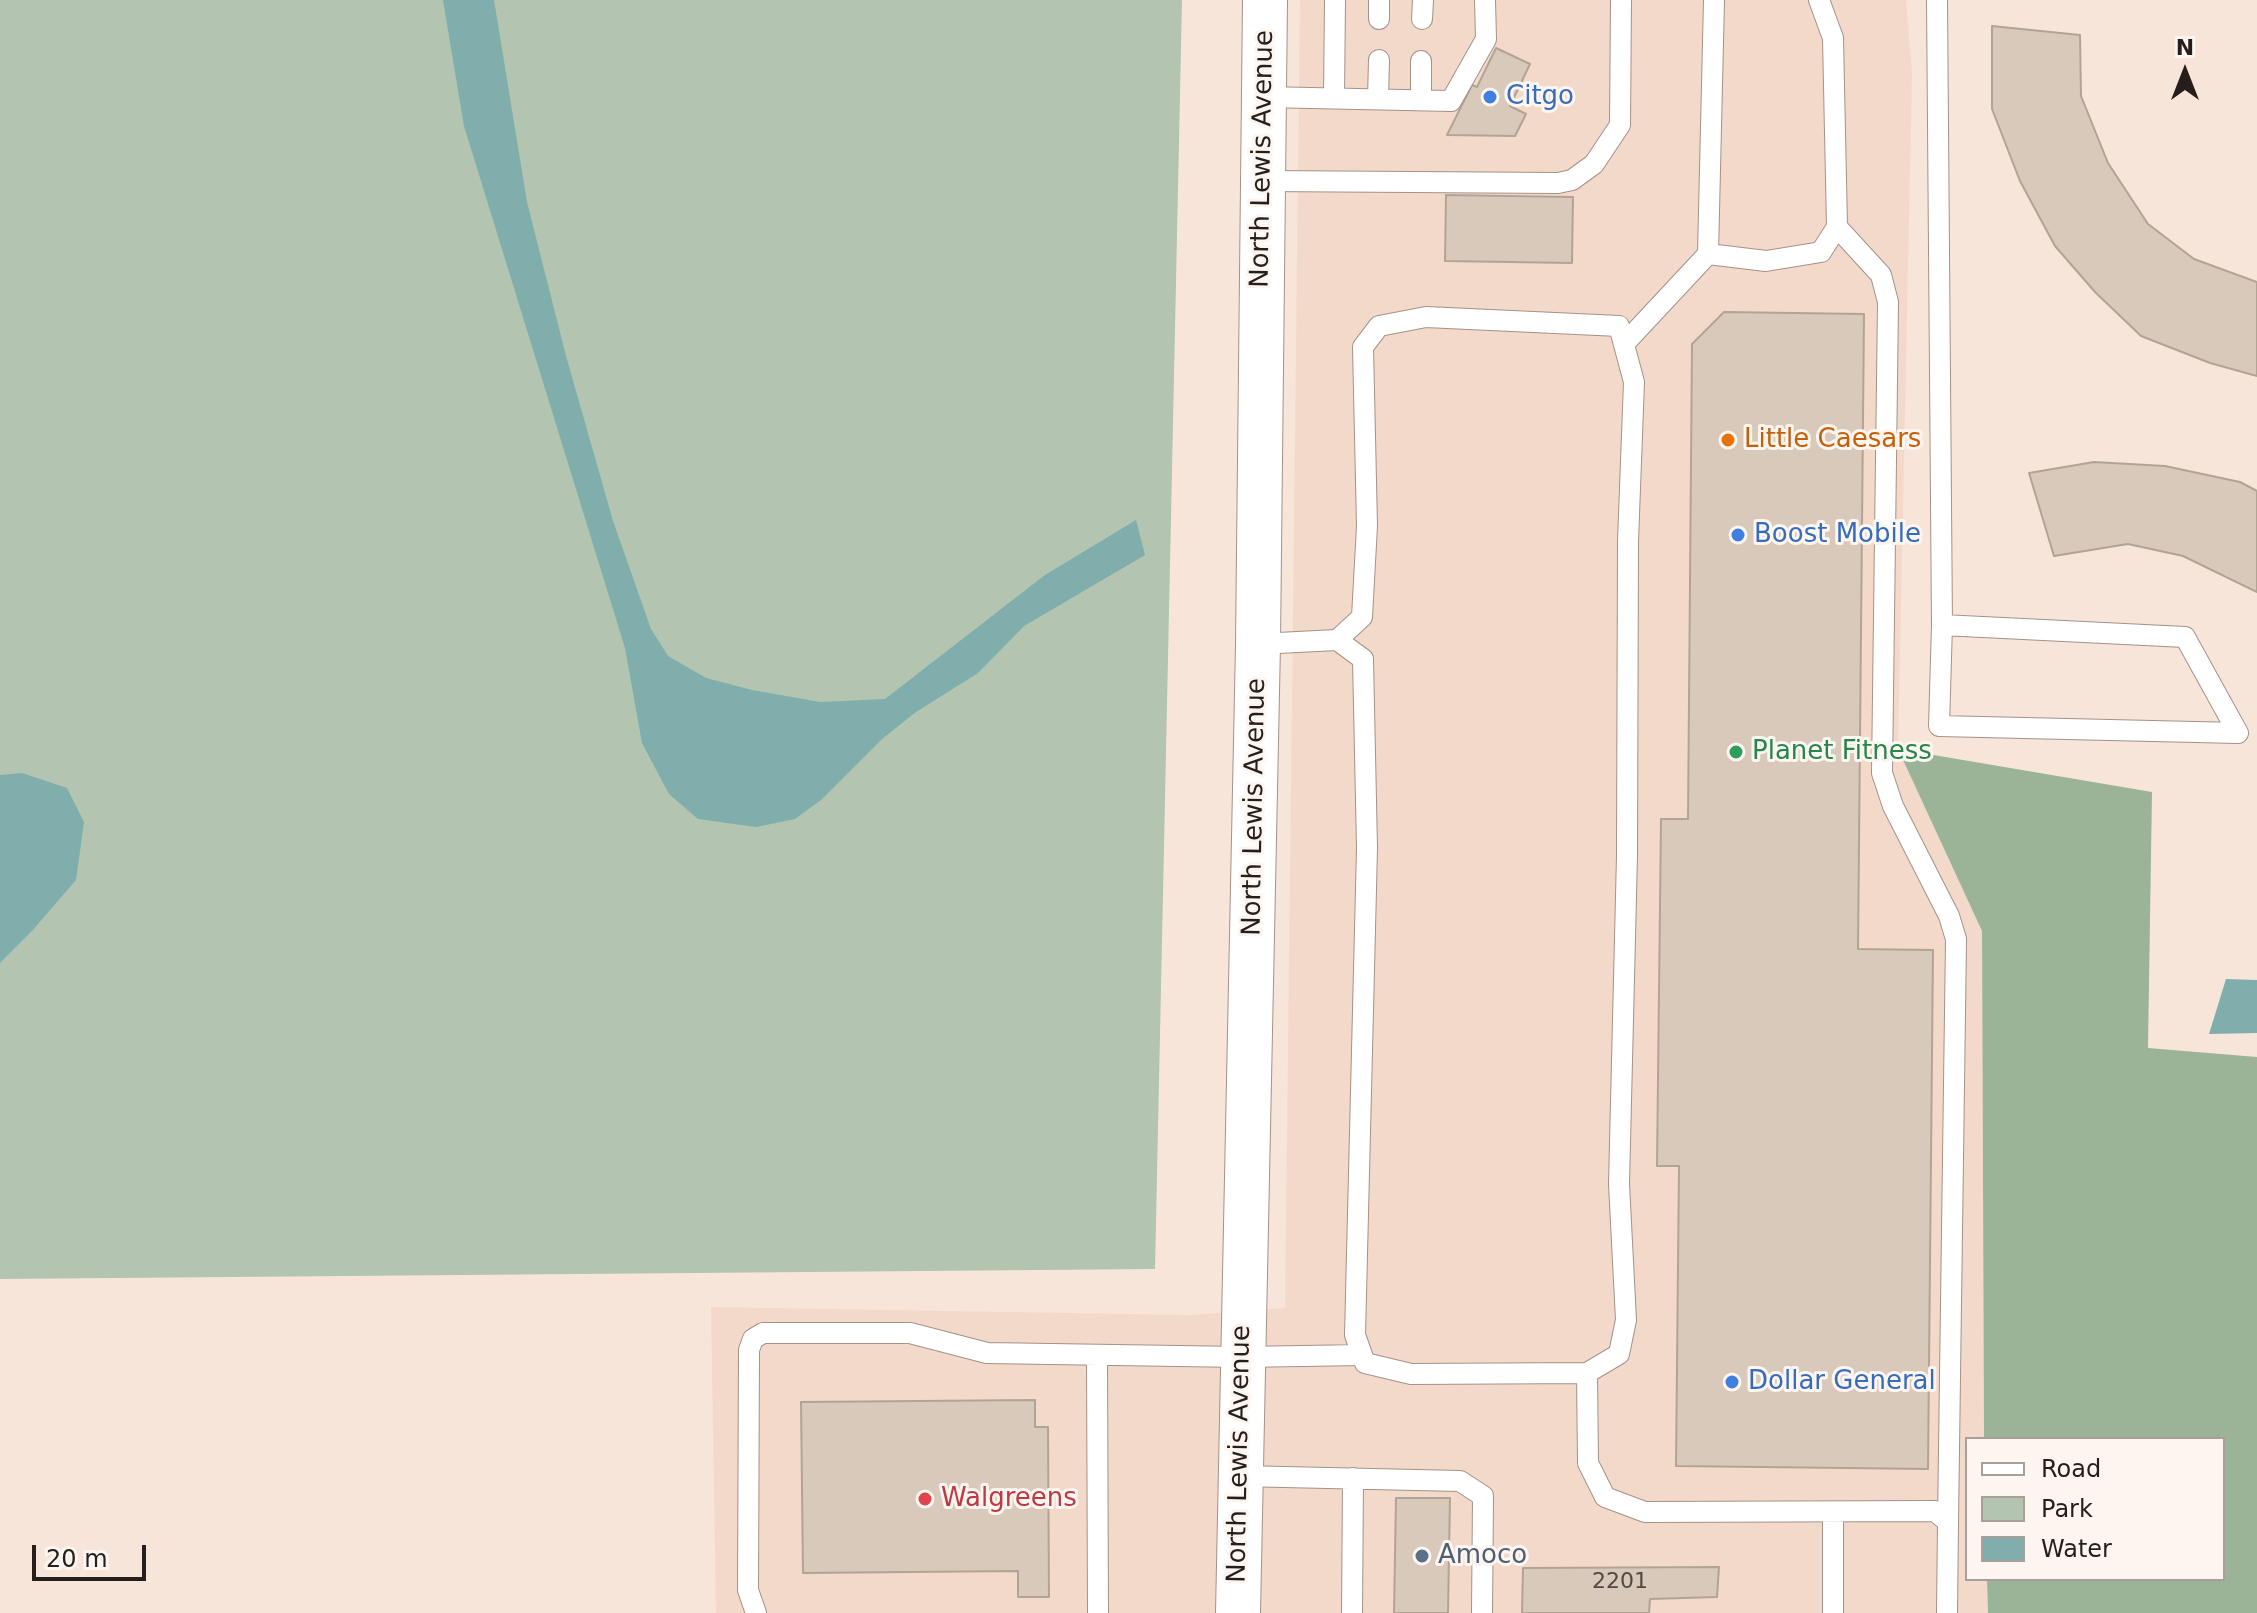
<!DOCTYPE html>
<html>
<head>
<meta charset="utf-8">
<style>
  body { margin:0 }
  #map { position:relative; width:2257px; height:1613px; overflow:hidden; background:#f8e5da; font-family:"DejaVu Sans",sans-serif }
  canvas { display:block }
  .legend { position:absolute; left:1965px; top:1437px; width:260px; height:144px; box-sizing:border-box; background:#fcf5f0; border:2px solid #a69f9a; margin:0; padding:10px 14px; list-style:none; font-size:24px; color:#251e1a }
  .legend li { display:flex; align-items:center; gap:16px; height:40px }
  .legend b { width:40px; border:2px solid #a69f9a }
  .north { position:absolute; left:2145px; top:32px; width:80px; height:80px; -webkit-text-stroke:6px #fcf5f0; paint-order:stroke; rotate:0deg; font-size:22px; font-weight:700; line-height:32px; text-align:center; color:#251e1a }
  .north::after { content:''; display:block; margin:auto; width:28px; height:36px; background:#251e1a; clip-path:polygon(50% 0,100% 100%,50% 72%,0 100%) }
  .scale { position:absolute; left:32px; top:1545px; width:114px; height:36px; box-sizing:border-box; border:4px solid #251e1a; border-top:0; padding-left:10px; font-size:24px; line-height:28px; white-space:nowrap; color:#251e1a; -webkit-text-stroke:6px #fcf5f0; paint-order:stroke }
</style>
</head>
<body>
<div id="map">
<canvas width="2257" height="1613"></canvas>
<ul class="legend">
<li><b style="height:10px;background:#fff"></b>Road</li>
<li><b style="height:22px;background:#b3c4b1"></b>Park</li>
<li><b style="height:22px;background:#7faead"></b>Water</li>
</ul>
<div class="north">N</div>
<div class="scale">20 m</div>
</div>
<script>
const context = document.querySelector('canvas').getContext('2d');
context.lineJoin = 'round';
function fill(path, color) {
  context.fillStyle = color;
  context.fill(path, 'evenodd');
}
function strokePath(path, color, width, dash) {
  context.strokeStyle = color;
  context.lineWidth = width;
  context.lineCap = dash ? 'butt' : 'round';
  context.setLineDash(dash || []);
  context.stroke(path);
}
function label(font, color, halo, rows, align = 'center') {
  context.font = font + ' "DejaVu Sans",sans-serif';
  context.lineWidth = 6;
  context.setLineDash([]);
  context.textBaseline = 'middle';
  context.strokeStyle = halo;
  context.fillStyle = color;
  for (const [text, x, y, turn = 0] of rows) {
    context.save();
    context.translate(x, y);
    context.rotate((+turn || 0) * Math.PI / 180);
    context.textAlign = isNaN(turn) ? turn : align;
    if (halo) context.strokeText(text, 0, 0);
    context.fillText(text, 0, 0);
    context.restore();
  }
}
const built = new Path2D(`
  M 1300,0 L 1906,0 L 1912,73 L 1898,749 L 1982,931 L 1984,1439 L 1967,1439 L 1967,1579 L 1987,1579 L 1988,1613 L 716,1613 L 711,1307 L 1189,1315 L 1285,1308 Z`);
const green = new Path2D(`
  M 0,0 L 1182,0 L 1155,1269 L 0,1279 Z`);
const forest = new Path2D(`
  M 1898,749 L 2152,792 L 2148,1048 L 2257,1057 L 2257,1613 L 1988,1613 L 1987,1579 L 2223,1579 L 2223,1439 L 1984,1439 L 1982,931 Z`);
const water = new Path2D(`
  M 443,0 L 494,0 L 527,202 L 566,356 L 613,521 L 651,629 L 668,656 L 706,678 L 752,690 L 820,702 L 885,699 L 1045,575 L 1136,520 L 1145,555 L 1024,626 L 978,673 L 916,712 L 882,739 L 821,800 L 795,819 L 756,827 L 698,819 L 669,794 L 642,743 L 625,648 L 464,126 Z
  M 22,773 L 67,788 L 84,822 L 76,880 L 31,932 L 0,963 L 0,775 Z
  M 2226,979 L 2257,980 L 2257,1033 L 2209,1034 Z`);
const building = new Path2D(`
  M 1992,26 L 2080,35 L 2081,96 L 2108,163 L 2148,224 L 2194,259 L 2257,282 L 2257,376 L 2210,363 L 2141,336 L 2095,292 L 2055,246 L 2020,181 L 1992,109 Z
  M 1496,48 L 1530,64 L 1510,106 L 1526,114 L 1515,136 L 1447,135 L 1472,85 L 1477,87 Z
  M 1446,195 L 1573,197 L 1572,263 L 1445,261 Z
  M 1724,312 L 1864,314 L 1858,949 L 1933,950 L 1928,1469 L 1676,1466 L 1679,1166 L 1657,1166 L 1661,819 L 1688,819 L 1692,344 Z
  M 2094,462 L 2165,466 L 2240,482 L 2257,491 L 2257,592 L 2183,556 L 2128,544 L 2054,556 L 2029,473 Z
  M 1035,1400 L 1035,1427 L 1048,1427 L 1049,1597 L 1018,1597 L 1018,1571 L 803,1573 L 801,1402 Z
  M 1396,1498 L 1450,1498 L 1448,1613 L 1394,1613 Z
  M 1719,1567 L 1717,1597 L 1650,1599 L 1649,1613 L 1522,1613 L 1523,1568 Z`);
const lane = new Path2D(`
  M 1937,0 L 1942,625 L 1939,726 L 2238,733
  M 1379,19 L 1379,0
  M 1422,19 L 1423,0
  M 1264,97 L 1451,101 L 1486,39 L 1485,0
  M 1334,98 L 1335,0
  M 1378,99 L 1379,60
  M 1421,100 L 1421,61
  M 1263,181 L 1558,183 L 1572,180 L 1594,164 L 1620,125 L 1621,0
  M 1837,227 L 1881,275 L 1888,302 L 1882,773 L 1893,806 L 1949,916 L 1956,939 L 1948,1522
  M 1708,254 L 1766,261 L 1821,252 L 1837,227 L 1833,38 L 1819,0
  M 1624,344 L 1708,254 L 1714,0
  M 1942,625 L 2185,637 L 2238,733
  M 1258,644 L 1337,640 L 1362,617 L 1367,526 L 1363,347 L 1379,326 L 1426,317 L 1619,326 L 1634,382 L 1628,541 L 1627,855 L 1619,1184 L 1626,1320 L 1619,1354 L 1587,1373 L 1411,1374 L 1365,1363 L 1355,1335 L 1367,848 L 1363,659 L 1337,640
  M 1097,1356 L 1098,1613
  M 1587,1373 L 1588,1463 L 1605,1497 L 1645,1512 L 1935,1511 L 1948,1522 L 1947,1613
  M 1240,1476 L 1460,1481 L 1483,1496 L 1482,1613
  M 756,1613 L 748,1590 L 749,1350 L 753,1339 L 763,1333 L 910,1333 L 987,1353 L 1242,1357 L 1362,1355
  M 1352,1613 L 1353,1478
  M 1833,1613 L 1833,1512`);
const secondary = new Path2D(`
  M 1238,1613 L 1258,644 L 1265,0`);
const markers = [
  [1490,97,8,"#3f7fe0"],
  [1728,440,8,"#e8710a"],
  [1738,535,8,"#3f7fe0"],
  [1736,752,8,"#2e9e5b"],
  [1732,1382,8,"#3f7fe0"],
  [925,1499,8,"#e0444e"],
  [1422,1556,8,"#5c6f8a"]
];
const numberNames = [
  ["2201",1620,1582]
];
const shopNames = [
  ["Citgo",1506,97],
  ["Boost Mobile",1754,535],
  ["Dollar General",1748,1382]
];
const streetNames = [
  ["North Lewis Avenue",1263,159,-89],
  ["North Lewis Avenue",1255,807,-89],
  ["North Lewis Avenue",1240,1454,-89]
];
const foodNames = [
  ["Little Caesars",1744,440]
];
const leisureNames = [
  ["Planet Fitness",1752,752]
];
const healthNames = [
  ["Walgreens",941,1499]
];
const serviceNames = [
  ["Amoco",1438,1556]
];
fill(built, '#f3d9ca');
fill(green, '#b3c4b1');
fill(forest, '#9bb497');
fill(water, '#7faead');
fill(building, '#d8c9bb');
strokePath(building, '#b2a495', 2);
strokePath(lane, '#a49288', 22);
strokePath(secondary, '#a49288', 46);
strokePath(lane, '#fff', 20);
strokePath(secondary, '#fff', 44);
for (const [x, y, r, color] of markers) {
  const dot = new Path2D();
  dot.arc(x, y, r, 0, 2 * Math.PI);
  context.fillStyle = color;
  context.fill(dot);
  strokePath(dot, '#fcf5f0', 3);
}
label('22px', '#524942', null, numberNames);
label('26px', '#366cbe', '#fcf5f0', shopNames, 'left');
label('26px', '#251e1a', '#fcf5f0', streetNames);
label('26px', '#c56008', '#fcf5f0', foodNames, 'left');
label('26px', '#27864d', '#fcf5f0', leisureNames, 'left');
label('26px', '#be3a42', '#fcf5f0', healthNames, 'left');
label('26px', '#4e5e75', '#fcf5f0', serviceNames, 'left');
</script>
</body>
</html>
